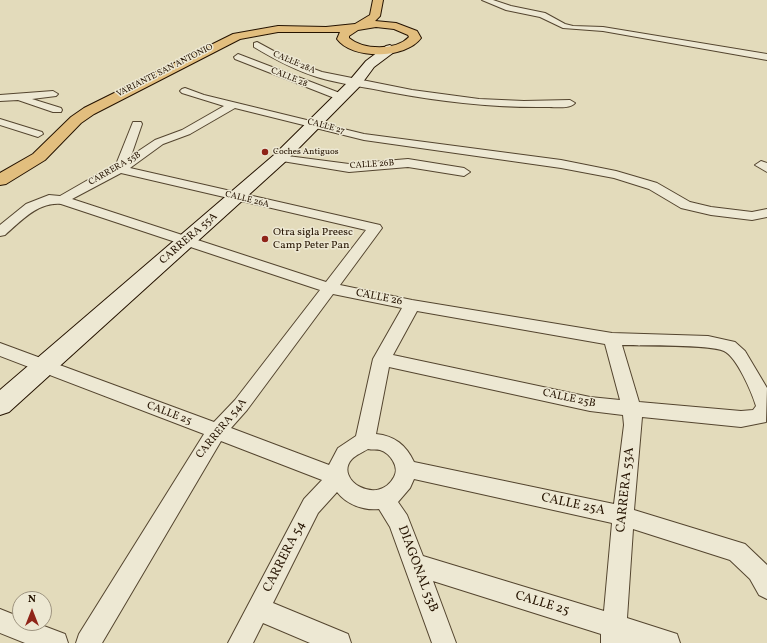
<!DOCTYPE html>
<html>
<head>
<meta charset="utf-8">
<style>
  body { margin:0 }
  #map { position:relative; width:767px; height:643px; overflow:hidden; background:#e3dbbb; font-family:Vollkorn,serif }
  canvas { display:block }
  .north { position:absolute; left:12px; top:591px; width:40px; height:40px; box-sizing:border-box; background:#ede8d3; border:1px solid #9d937f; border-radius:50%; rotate:0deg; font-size:11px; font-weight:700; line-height:16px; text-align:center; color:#251300 }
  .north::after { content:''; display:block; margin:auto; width:14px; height:18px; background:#8f2418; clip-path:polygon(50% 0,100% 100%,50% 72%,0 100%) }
</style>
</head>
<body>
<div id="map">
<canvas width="767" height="643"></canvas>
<div class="north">N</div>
</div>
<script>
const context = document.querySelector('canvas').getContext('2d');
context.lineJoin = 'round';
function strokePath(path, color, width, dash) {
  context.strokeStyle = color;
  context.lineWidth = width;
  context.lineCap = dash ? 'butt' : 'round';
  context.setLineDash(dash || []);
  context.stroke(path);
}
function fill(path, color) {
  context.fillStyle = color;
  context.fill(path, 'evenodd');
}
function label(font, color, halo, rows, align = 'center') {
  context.font = font + ' Vollkorn,serif';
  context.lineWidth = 3;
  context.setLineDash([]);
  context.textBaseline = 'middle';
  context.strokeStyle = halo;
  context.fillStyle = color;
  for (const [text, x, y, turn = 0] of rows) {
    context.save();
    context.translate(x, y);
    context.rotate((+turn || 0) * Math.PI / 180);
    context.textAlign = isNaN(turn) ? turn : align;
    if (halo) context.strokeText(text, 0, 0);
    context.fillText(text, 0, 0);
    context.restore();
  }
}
const street = new Path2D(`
  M 482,0 L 493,0 L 511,6 L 545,13 L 565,24 L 573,26 L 603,27 L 767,54 L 767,60 L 603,31 L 563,28 L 540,17 L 506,10 Z
  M 257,42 L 292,61 L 322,72 L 412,90 L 479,99 L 524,101 L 570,100 L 575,103 C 570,109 556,107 549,107 C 495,108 442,102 389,92 C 365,87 340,84 317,77 C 294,70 274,59 254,47 L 254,43 Z
  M 238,54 L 345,95 L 346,97 L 341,100 L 337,99 L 235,59 L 234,57 Z
  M 185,88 L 204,95 L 364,134 L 561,160 L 616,171 L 657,183 L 690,202 L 711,207 L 752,212 L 767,209 L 767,217 L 752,220 L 711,215 L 681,208 L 649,189 L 614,178 L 561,168 L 364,140 L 235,108 L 190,134 L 163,144 L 130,168 L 380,225 L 382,228 L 340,285 L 412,300 L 612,333 L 708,336 L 735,342 L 745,351 L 767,388 L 766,422 L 741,427 L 642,417 L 634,510 L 745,544 L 767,565 L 767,599 L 759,595 L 750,579 L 730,560 L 633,529 L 627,618 L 677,634 L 680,643 L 601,643 L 601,634 L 433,581 L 456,643 L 432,643 L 390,527 L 379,509 C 364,511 346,504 337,492 L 318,513 L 273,603 L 348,634 L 351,643 L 310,643 L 263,623 L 253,643 L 228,643 L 304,499 L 322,480 L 221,441 L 102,643 L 76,643 L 79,634 L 204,434 L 0,356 L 0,343 L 214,422 L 235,400 L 320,290 L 61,204 C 38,202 21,221 5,235 L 0,236 L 0,225 L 26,204 L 49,195 L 60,196 L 107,169 L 115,167 L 133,122 L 141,122 L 142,124 L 131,156 L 155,140 L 182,130 L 224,106 L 182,93 L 180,91 L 182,89 ZM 121,173 L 366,230 L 326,282 L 72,199 ZM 333,294 L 402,308 L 373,359 L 356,436 L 338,448 L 329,465 L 231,428 L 247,410 ZM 417,311 L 605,344 L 620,400 L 590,397 L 393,355 ZM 622,345 C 642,346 709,344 724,351 C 737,357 752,393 756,406 L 753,410 L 741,411 L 639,402 ZM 389,367 L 590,411 L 623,415 L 624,425 L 614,504 L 414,462 C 406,445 395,436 376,434 ZM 368,449 C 372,450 377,449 380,450 C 390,453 400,467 394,477 C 378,507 333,479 352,459 C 356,455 363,452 368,449 ZM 414,479 L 612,523 L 604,611 L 423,556 L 407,515 L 398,502 L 410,488 Z
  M 53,91 L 58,94 L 56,96 L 32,99 L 61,108 L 62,110 L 61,112 L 53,112 L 18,100 L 0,101 L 0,95 Z
  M 0,119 L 42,132 L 43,134 L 38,137 L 0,125 Z
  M 280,155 L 349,164 L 408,159 L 464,168 L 470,172 L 464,176 L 408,167 L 349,172 L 276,160 L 274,158 L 276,156 Z
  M 761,161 L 767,163 L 767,172 L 755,165 Z
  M 0,609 L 20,617 L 20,623 L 36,623 L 65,634 L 68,643 L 25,643 L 0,633 Z`);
const secondary = new Path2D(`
  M 390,45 L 396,49 L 394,52 L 374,67 L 360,86 L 286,161 L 9,412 L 0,415 L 0,390 L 274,155 L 350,80 L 366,61 L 386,46 Z`);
const primary = new Path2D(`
  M 373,0 L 383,0 L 380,16 L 375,21 L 396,23 L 417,31 L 421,38 C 406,59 352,60 337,39 L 340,32 L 278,32 L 240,39 L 94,114 L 81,123 L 45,160 L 6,184 L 0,185 L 0,173 L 33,154 L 71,117 L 84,108 L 233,34 L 278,26 L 326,27 L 355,24 L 370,15 ZM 376,27 L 394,29 L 408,35 L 409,37 C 396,51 363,50 349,38 L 349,36 L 358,30 Z`);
const markers = [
  [265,152,4,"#8f2418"],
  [265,239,4,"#8f2418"]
];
const farStreetnames = [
  ["CALLE 28A",294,63,23],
  ["VARIANTE SAN ANTONIO",165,71,-27],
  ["CALLE 28",289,78,22],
  ["CALLE 27",326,127,15],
  ["CALLE 26B",372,165,-4],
  ["CARRERA 55B",115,169,-30],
  ["CALLE 26A",247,200,14]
];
const farPoinames = [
  ["Coches Antiguos",273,152]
];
const poiNames = [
  ["Otra sigla Preesc",273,233],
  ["Camp Peter Pan",273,246]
];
const streetNames = [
  ["CARRERA 55A",189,239,-41],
  ["CALLE 26",379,298,11],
  ["CALLE 25B",569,399,12],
  ["CALLE 25",169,414,21],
  ["CARRERA 54A",222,429,-51]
];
const nearStreetnames = [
  ["CARRERA 53A",626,490,-84],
  ["CALLE 25A",573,505,12],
  ["CARRERA 54",285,557,-63],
  ["DIAGONAL 53B",417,569,69],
  ["CALLE 25",542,604,17]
];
strokePath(street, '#54452f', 2);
strokePath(secondary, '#251300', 2);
strokePath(primary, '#251300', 2);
fill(street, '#ede8d3');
fill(secondary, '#ede8d3');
fill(primary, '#e2be7e');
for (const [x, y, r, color] of markers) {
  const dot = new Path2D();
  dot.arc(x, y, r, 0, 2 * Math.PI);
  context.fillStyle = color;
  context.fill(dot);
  strokePath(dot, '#ede8d3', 1.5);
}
label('9px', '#251300', '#ede8d3', farStreetnames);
label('9px', '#251300', '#ede8d3', farPoinames, 'left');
label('11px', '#251300', '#ede8d3', poiNames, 'left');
label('11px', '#251300', '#ede8d3', streetNames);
label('13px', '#251300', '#ede8d3', nearStreetnames);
</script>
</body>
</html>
